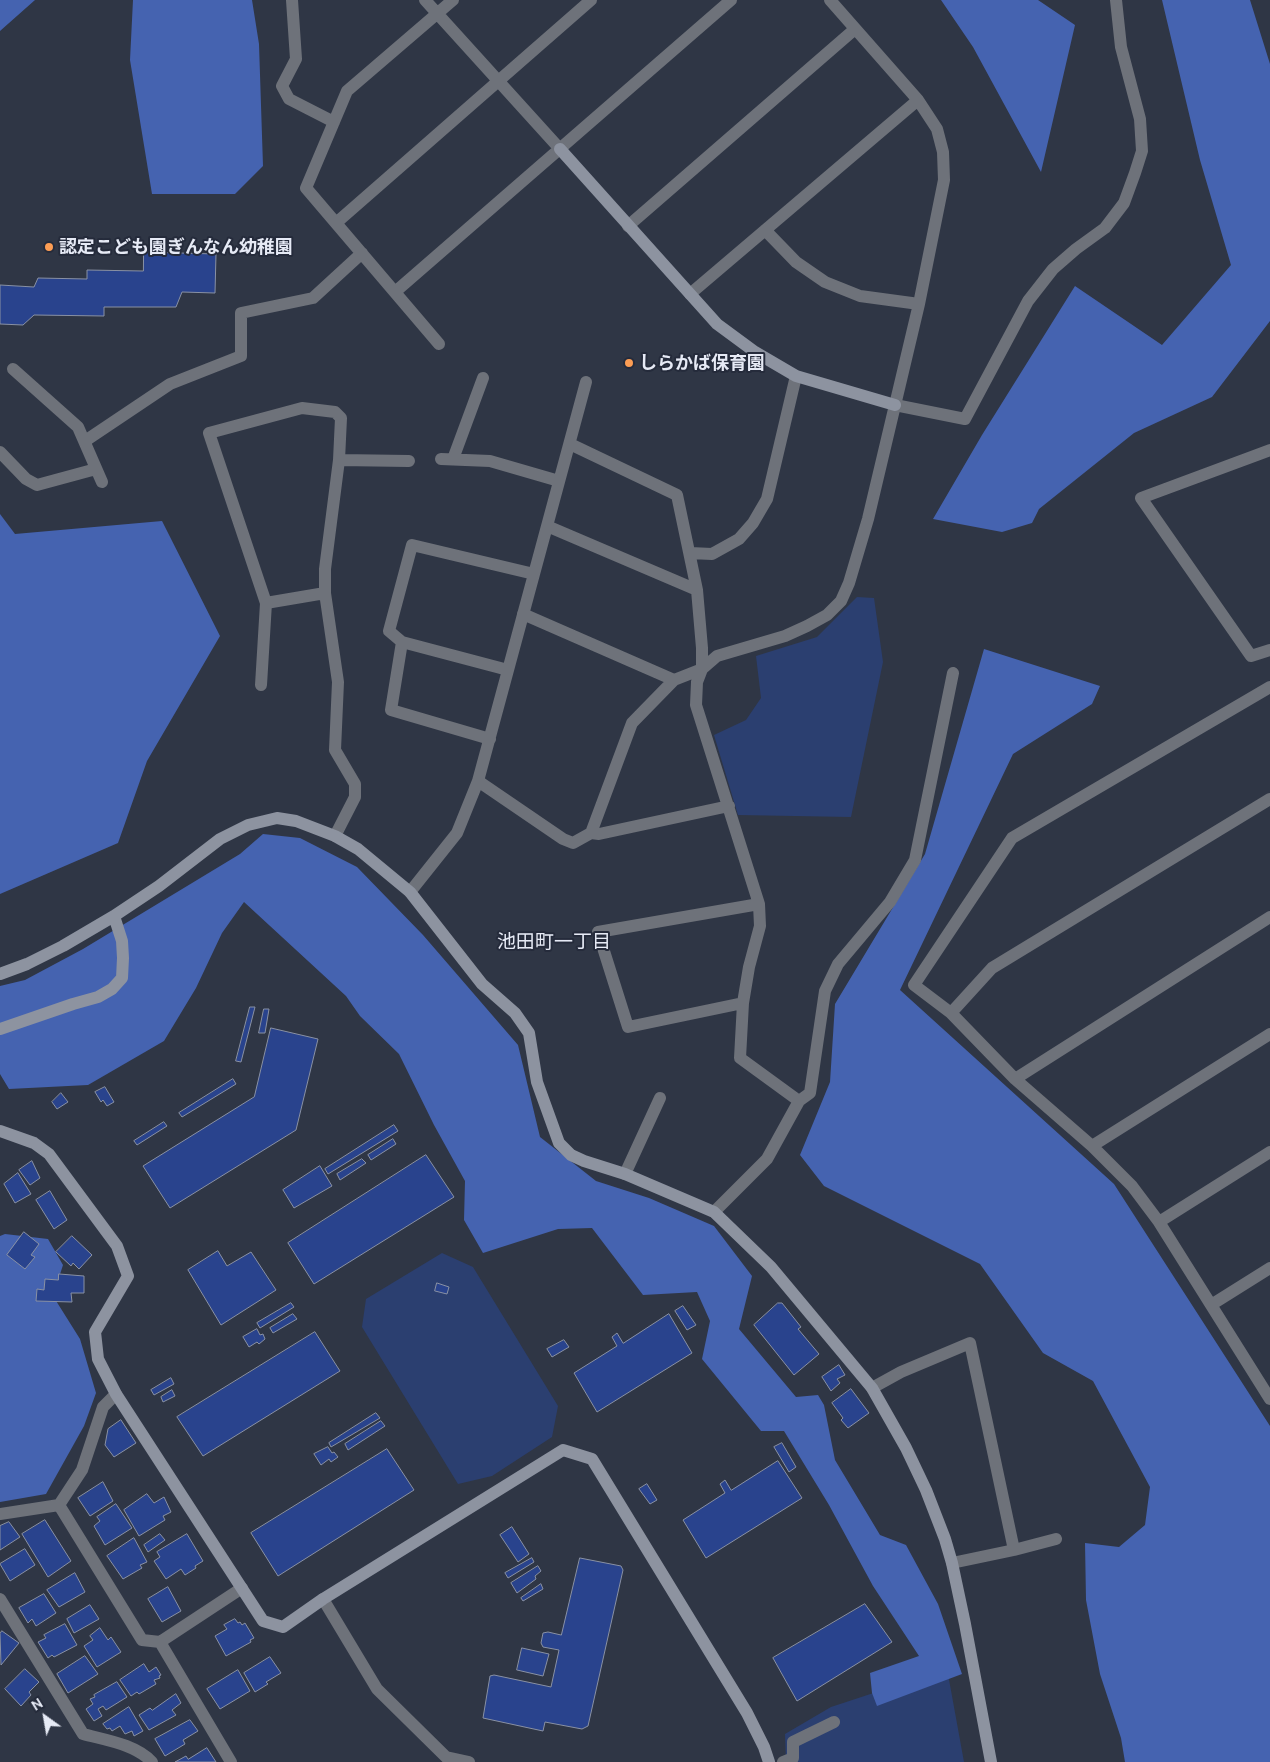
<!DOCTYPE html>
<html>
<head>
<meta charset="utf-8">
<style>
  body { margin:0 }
  #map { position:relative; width:1270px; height:1762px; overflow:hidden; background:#2f3645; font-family:Ubuntu,sans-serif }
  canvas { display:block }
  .north { position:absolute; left:20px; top:1692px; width:50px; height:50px; -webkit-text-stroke:4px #252b3b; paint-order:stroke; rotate:328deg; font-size:14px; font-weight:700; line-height:20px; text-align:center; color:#e6eaf5 }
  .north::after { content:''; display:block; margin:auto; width:18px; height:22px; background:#e6eaf5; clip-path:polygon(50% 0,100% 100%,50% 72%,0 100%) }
</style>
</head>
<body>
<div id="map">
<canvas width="1270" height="1762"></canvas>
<div class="north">N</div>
</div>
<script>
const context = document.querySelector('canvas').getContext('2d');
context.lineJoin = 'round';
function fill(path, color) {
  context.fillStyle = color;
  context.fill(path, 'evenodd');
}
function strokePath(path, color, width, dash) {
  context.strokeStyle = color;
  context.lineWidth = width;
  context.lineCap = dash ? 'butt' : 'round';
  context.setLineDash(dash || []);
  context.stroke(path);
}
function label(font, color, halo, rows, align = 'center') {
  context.font = font + ' Ubuntu,"Noto Sans JP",sans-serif';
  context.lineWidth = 4;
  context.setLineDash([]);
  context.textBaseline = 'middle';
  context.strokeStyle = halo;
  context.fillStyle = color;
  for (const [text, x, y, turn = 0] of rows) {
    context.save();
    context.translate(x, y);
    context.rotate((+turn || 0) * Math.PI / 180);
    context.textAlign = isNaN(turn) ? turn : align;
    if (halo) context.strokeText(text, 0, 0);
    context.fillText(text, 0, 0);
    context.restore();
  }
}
const green = new Path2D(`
  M 857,597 L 874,598 L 883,662 L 851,817 L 738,815 L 714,735 L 746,720 L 761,698 L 756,656 L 817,637 Z
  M 442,1253 L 473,1267 L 558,1406 L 552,1437 L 492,1476 L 458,1484 L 362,1327 L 366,1299 Z
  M 948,1674 L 964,1762 L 786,1762 L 785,1734 L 831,1707 L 907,1682 Z`);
const forest = new Path2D(`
  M 0,0 L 35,0 L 0,31 Z
  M 133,0 L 252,0 L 259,44 L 263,166 L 235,194 L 152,194 L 130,60 Z
  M 941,0 L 1038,0 L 1075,25 L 1041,172 L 973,47 Z
  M 1162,0 L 1250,0 L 1270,64 L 1270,321 L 1212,397 L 1134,433 L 1039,509 L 1032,523 L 1002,532 L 933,519 L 982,435 L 1075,286 L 1162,345 L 1231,265 L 1200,160 Z
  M 0,514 L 15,534 L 162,521 L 220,636 L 147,761 L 118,843 L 0,894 Z
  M 984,649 L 1100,686 L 1092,704 L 1013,754 L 900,990 L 1114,1184 L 1270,1426 L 1270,1762 L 1125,1762 L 1121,1738 L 1100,1674 L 1086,1600 L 1085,1543 L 1119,1547 L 1145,1525 L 1150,1487 L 1093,1381 L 1043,1353 L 980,1264 L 824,1186 L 800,1155 L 830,1082 L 835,1004 L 925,854 Z
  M 263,834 L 300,838 L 357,867 L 423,935 L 518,1045 L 540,1137 L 596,1181 L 649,1198 L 714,1226 L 752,1276 L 739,1329 L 796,1397 L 818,1395 L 824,1405 L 835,1460 L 880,1535 L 906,1545 L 938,1604 L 962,1674 L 877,1706 L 872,1693 L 870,1673 L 919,1656 L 873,1586 L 829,1505 L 784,1431 L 761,1431 L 702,1359 L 710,1321 L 697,1292 L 643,1295 L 592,1228 L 558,1229 L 483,1253 L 464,1220 L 465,1181 L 434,1125 L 399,1054 L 360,1016 L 346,996 L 244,902 L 222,933 L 196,988 L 164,1041 L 88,1085 L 9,1089 L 0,1074 L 0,986 L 25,980 L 83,949 L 240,854 Z
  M 5,1234 L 48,1239 L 63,1265 L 53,1296 L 80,1339 L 96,1393 L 84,1426 L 46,1494 L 0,1502 L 0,1236 Z`);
const building = new Path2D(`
  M 144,252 L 216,254 L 215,293 L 182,292 L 176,307 L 104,307 L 104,316 L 34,315 L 23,325 L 0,324 L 0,285 L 34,287 L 38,278 L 87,279 L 87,270 L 143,271 Z
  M 250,1007 L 255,1007 L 241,1062 L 236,1061 Z
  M 264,1009 L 269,1009 L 265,1033 L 259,1033 Z
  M 271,1028 L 318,1039 L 296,1130 L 170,1208 L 143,1166 L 254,1097 Z
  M 233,1079 L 236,1084 L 182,1117 L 179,1113 Z
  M 105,1087 L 114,1102 L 107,1106 L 103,1100 L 101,1102 L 95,1092 Z
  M 61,1093 L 68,1102 L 57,1109 L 52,1102 Z
  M 164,1122 L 167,1126 L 137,1145 L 134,1141 Z
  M 394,1125 L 398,1131 L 328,1174 L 325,1169 Z
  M 393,1139 L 396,1144 L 371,1160 L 368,1155 Z
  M 426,1155 L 454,1197 L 314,1284 L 288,1243 Z
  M 362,1159 L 366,1163 L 340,1180 L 337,1174 Z
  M 32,1161 L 40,1178 L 30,1185 L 19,1170 Z
  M 320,1166 L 332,1186 L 294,1208 L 283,1190 Z
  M 18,1173 L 31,1194 L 15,1203 L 4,1184 Z
  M 50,1191 L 67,1220 L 54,1229 L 36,1200 Z
  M 24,1232 L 39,1244 L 31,1255 L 35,1257 L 25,1269 L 7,1255 Z
  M 72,1236 L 92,1255 L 79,1269 L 73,1263 L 71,1266 L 56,1252 Z
  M 218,1251 L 227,1266 L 251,1252 L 276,1290 L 221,1325 L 188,1270 Z
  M 59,1274 L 84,1276 L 84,1293 L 71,1293 L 72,1302 L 36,1301 L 37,1289 L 44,1290 L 45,1279 L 58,1280 Z
  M 437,1283 L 449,1287 L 447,1294 L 435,1291 Z
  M 291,1303 L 294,1307 L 260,1328 L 257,1323 Z
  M 778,1303 L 782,1303 L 801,1327 L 798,1329 L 819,1354 L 794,1375 L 754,1325 Z
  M 683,1306 L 696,1325 L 687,1330 L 675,1311 Z
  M 293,1314 L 297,1319 L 273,1333 L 270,1328 Z
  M 669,1314 L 692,1353 L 597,1412 L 574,1373 L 617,1346 L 612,1337 L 617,1333 L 623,1343 Z
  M 257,1329 L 260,1335 L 263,1334 L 265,1339 L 259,1344 L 257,1342 L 249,1347 L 243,1337 Z
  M 315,1332 L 340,1371 L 203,1456 L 177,1417 Z
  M 564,1340 L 569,1347 L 552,1357 L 547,1349 Z
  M 839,1365 L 845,1375 L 837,1379 L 840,1383 L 831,1391 L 822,1377 Z
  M 171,1378 L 174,1384 L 154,1395 L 151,1390 Z
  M 851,1389 L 869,1413 L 848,1428 L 841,1420 L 843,1418 L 832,1403 Z
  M 172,1390 L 175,1396 L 163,1402 L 161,1397 Z
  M 376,1413 L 380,1418 L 331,1447 L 329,1443 Z
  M 121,1420 L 136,1443 L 114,1457 L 105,1445 L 108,1429 Z
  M 381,1421 L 385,1426 L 348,1450 L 345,1444 Z
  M 782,1443 L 796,1467 L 789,1472 L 774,1447 Z
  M 328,1447 L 332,1453 L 334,1452 L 338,1457 L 331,1462 L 329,1459 L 321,1465 L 314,1454 Z
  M 387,1449 L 414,1490 L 278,1576 L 251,1533 Z
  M 778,1461 L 802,1498 L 706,1558 L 683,1520 L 725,1493 L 720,1484 L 725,1480 L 731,1490 Z
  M 103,1482 L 113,1501 L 90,1516 L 78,1498 Z
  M 647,1484 L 657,1500 L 650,1504 L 639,1489 Z
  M 147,1494 L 154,1503 L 164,1497 L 171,1512 L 163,1516 L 165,1520 L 139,1536 L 124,1510 Z
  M 116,1504 L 132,1528 L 105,1545 L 94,1526 L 100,1521 L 97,1517 Z
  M 45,1520 L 71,1561 L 48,1577 L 22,1534 Z
  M 9,1522 L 20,1537 L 0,1550 L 0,1526 Z
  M 512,1527 L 529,1554 L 518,1562 L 500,1535 Z
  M 160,1534 L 165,1540 L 148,1552 L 144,1545 Z
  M 187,1534 L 203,1561 L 195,1566 L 196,1568 L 185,1575 L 181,1569 L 166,1579 L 154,1561 L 160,1557 L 157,1552 Z
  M 134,1538 L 147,1562 L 140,1565 L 142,1568 L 123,1579 L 107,1556 Z
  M 25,1549 L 35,1565 L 10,1581 L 0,1564 Z
  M 532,1558 L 534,1562 L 508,1578 L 505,1573 Z
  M 580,1558 L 621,1566 L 623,1570 L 588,1726 L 582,1729 L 545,1722 L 543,1731 L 483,1718 L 490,1676 L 494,1675 L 551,1687 L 559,1650 L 543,1647 L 541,1643 L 543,1633 L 548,1632 L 561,1635 Z
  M 538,1566 L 541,1571 L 535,1576 L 536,1579 L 517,1593 L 511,1583 Z
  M 75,1573 L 85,1592 L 59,1607 L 47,1590 Z
  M 541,1584 L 543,1589 L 523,1601 L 521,1598 Z
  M 168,1587 L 181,1611 L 162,1622 L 148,1599 Z
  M 44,1594 L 56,1613 L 36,1626 L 32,1619 L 28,1623 L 19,1608 Z
  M 865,1604 L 892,1642 L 797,1701 L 773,1658 Z
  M 90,1605 L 99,1619 L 74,1633 L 67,1619 Z
  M 235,1619 L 238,1623 L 240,1622 L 242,1625 L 245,1623 L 254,1638 L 250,1640 L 251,1642 L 226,1656 L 215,1636 L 227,1629 L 224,1625 Z
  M 65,1624 L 77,1645 L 54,1657 L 52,1655 L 48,1658 L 38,1642 L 46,1638 L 44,1635 Z
  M 100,1628 L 108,1640 L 111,1637 L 121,1652 L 97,1667 L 84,1646 L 93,1640 L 90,1636 Z
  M 2,1631 L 19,1643 L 1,1665 L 0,1634 Z
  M 522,1648 L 549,1654 L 543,1676 L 517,1670 Z
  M 85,1656 L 98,1674 L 68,1693 L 57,1674 Z
  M 270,1657 L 281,1673 L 266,1682 L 268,1684 L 255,1692 L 244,1673 Z
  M 144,1664 L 149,1672 L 156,1667 L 161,1675 L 159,1676 L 160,1678 L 154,1680 L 156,1684 L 139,1694 L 137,1692 L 131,1696 L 120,1680 Z
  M 25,1669 L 39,1682 L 29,1692 L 31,1695 L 21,1706 L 5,1689 Z
  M 238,1670 L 250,1691 L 220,1709 L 207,1689 Z
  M 117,1682 L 127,1697 L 106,1710 L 103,1706 L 98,1709 L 102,1716 L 94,1721 L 86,1709 L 93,1704 L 90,1699 L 95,1697 L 94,1695 Z
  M 176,1694 L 181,1703 L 172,1710 L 176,1715 L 149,1730 L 139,1715 L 150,1708 L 152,1710 Z
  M 129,1707 L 143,1731 L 134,1736 L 132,1731 L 125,1734 L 120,1726 L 112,1731 L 110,1728 L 107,1729 L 103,1724 Z
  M 190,1720 L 198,1731 L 183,1740 L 185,1744 L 165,1756 L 155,1739 Z
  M 207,1748 L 216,1762 L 175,1762 L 186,1756 L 188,1759 Z`);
const street = new Path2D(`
  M 292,0 L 296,59 L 282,86 L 289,99 L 334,122
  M 425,0 L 560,149
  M 336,223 L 591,0
  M 628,226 L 855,29
  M 765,230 L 796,262 L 825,282 L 860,296 L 919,304
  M 395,292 L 731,0
  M 690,294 L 918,100
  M 439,344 L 306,188 L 347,91 L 453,0
  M 13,369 L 78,427 L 102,482
  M 895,405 L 965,419 L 1028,301 L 1053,269 L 1076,249 L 1105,228 L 1124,203 L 1135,173 L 1142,151 L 1140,119 L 1121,47 L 1116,0
  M 85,441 L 170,384 L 241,356 L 241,313 L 313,298 L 362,253
  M 570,444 L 677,495 L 697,590 L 702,648 L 702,669 L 697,682 L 696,705 L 759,904 L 760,926 L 749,967 L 743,1003 L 740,1058 L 799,1101
  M 1270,450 L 1141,498 L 1251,656 L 1270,650
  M 0,452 L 26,479 L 37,485 L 96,469
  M 441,459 L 490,461 L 559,481
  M 453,459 L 483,378
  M 339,460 L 409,461
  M 547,526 L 697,590
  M 690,553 L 712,554 L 739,539 L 753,523 L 767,499 L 796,376
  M 266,603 L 325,593
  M 523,614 L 674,680
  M 402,642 L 508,670
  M 261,685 L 266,603 L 209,433 L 302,408 L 335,412 L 341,418 L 339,460 L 325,569 L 325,593 L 338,682 L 335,750 L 355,784 L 355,797 L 335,836
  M 1270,687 L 1012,838 L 914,985 L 951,1013 L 1015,1079 L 1092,1146 L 1132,1186 L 1159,1222 L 1270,1399
  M 490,739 L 391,710 L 402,642 L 389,631 L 412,545 L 534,574
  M 478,781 L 586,382
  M 591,833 L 599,834 L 729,806
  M 410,892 L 457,833 L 478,781 L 563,839 L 573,843 L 591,833 L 632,723 L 674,680 L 702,669 L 717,656 L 785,636 L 807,626 L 827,615 L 841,601 L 849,583 L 868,519 L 919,304 L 944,180 L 943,152 L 937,129 L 918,100 L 830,0
  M 743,1003 L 628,1027 L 598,932 L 759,904
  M 951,1013 L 992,968 L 1270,799
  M 1015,1079 L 1270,917
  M 1092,1146 L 1270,1034
  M 625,1174 L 660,1098
  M 714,1212 L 767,1159 L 799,1101 L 810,1093 L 825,991 L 838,964 L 890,902 L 915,860 L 953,673
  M 1159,1222 L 1270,1152
  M 1211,1305 L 1270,1268
  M 872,1388 L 901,1372 L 970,1343 L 1014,1550
  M 116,1394 L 103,1407 L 82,1470 L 59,1505 L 142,1640 L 160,1642 L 242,1588
  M 0,1514 L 59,1505
  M 952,1563 L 1014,1550 L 1056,1539
  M 0,1599 L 83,1734 C 105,1740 135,1744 152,1762
  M 323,1599 L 377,1689 L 446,1757 L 469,1762
  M 160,1642 L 231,1762
  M 783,1762 L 793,1758 L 793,1742 L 834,1722`);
const secondary = new Path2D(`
  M 560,149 L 717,324 L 755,352 L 796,376 L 895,405
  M 0,974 L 27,964 L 63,946 L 114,916 L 159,886 L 220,839 L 248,825 L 277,818 L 296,821 L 335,836 L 358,849 L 410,892 L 482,984 L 515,1013 L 529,1033 L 537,1082 L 559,1143 L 571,1155 L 584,1161 L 625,1174 L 714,1212 L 771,1267 L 872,1388 L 906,1448 L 926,1490 L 945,1539 L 952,1563 L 965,1624 L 991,1762
  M 0,1029 L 73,1004 L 98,997 L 112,989 L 122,978 L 123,958 L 122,941 L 114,916
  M 0,1131 L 34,1143 L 49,1154 L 117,1246 L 128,1276 L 95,1332 L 98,1359 L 116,1394 L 263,1621 L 283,1627 L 323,1599 L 563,1450 L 592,1459 L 747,1713 L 764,1747 L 769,1762`);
const markers = [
  [49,247,5,"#fc9d54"],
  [629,363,5,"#fc9d54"]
];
const poiNames = [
  ["認定こども園ぎんなん幼稚園",59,247],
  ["しらかば保育園",639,363]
];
const neighbourhoodNames = [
  ["池田町一丁目",554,942]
];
fill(green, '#2b3f70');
fill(forest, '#4563b0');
fill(building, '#29438d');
strokePath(building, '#8991a4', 1);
strokePath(street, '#6e727a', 12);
strokePath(secondary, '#8d93a0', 12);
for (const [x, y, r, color] of markers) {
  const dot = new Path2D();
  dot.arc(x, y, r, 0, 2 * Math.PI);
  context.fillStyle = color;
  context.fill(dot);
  strokePath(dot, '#252b3b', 2);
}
label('bold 18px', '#e6eaf5', '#252b3b', poiNames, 'left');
label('19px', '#e6eaf5', '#252b3b', neighbourhoodNames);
</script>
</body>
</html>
